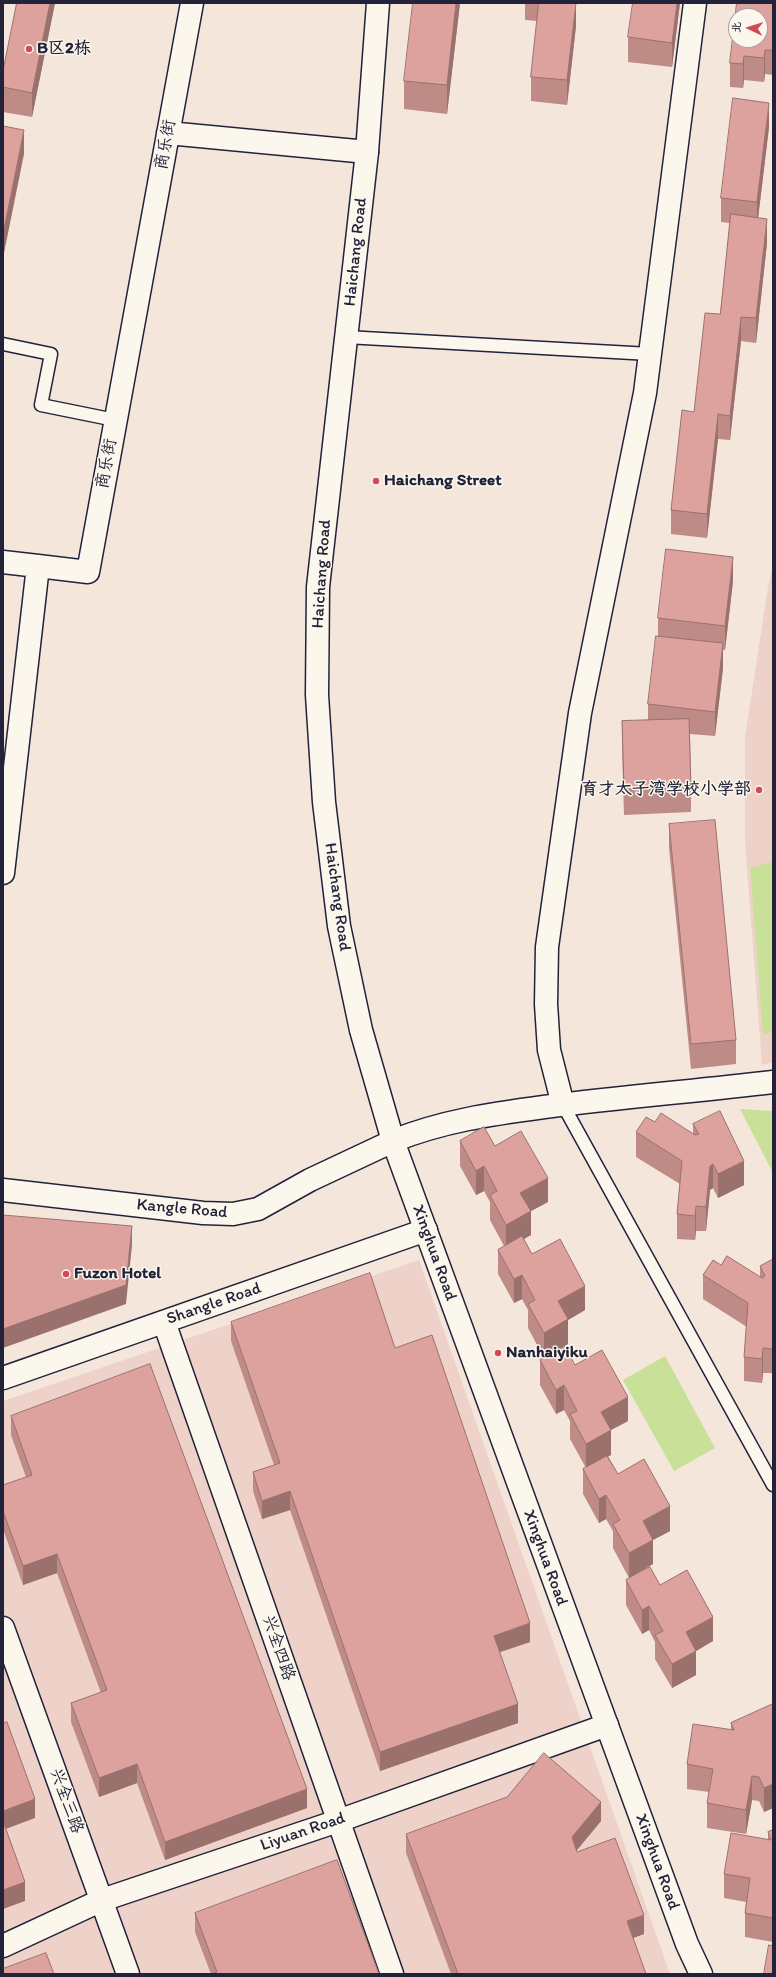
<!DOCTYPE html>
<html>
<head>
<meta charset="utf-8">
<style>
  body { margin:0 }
  #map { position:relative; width:776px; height:1977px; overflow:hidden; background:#f5e6dc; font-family:Itim,"LXGW WenKai TC",sans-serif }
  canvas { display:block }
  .frame { position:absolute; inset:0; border:4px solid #22223b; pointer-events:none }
  .north { position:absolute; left:728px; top:8px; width:40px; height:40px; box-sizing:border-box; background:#fbf7ec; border:1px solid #a4a2a5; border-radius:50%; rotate:274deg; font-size:11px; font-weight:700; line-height:16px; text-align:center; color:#22223b }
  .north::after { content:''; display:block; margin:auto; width:14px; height:18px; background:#d1495b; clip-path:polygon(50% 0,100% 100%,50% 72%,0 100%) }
</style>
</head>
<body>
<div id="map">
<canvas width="776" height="1977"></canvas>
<div class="frame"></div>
<div class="north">北</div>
</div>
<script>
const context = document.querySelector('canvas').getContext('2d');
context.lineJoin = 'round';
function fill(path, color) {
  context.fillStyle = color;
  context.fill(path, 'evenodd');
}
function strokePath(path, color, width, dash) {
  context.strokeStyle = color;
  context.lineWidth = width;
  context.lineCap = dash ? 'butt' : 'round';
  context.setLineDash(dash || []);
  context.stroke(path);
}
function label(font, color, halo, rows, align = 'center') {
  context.font = font + ' Itim,"LXGW WenKai TC",sans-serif';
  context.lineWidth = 3;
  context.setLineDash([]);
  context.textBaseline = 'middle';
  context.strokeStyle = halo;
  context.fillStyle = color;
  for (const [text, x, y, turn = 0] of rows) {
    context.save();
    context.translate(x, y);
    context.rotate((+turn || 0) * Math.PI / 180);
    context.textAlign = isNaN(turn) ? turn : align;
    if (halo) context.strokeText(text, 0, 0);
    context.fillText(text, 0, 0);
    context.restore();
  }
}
const built = new Path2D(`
  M 773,566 L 773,1062 L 762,1065 L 745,842 L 745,737 L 768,587 Z
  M 419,1260 L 670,1974 L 3,1974 L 3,1401 Z`);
const green = new Path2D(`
  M 773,862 L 773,1032 L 763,1035 L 750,868 Z
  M 740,1109 L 773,1111 L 773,1173 Z
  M 665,1356 L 715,1448 L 674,1471 L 623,1380 Z`);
const lane = new Path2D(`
  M 346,337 L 650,354
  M 3,344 L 51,354 L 41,405 L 115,420
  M 563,1105 L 773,1485`);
const street = new Path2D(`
  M 168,133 L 367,152
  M 3,562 L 38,566
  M 3,873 L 38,566 L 88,572 L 192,3
  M 563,1105 L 549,1050 L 546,1004 L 547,947 L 580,713 L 645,393 L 695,3
  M 393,1141 C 442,1121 492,1114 544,1107 C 620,1097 697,1091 773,1082
  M 164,1322 L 392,1974
  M 3,1378 L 426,1230
  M 3,1628 L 128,1974
  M 3,1946 L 102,1900 L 338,1821 L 607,1725`);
const secondary = new Path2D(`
  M 378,3 L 367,152 L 318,587 L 317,695 L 324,802 L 339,926 L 361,1030 L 393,1141 L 687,1944 L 701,1974
  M 3,1190 L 203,1213 L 233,1214 L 258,1209 L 310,1180 L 393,1141`);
const wall = new Path2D(`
  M 17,3 L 55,3 L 32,117 L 3,112 L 3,71 Z
  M 460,3 L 447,114 L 404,109 L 404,81 Z
  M 525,3 L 576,3 L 576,26 L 567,105 L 531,101 L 531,77 L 537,21 L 525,20 Z
  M 680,3 L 672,67 L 628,62 L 628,37 Z
  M 773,3 L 773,75 L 765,74 L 764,82 L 744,80 L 743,88 L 730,87 L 730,63 Z
  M 769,127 L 758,218 L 767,243 L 756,343 L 741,341 L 730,440 L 718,439 L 707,538 L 671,534 L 671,510 L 694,412 L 720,314 L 730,223 L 721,222 L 721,198 Z
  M 733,581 L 725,650 L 723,650 L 723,668 L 715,736 L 690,734 L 691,788 L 691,812 L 624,815 L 622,746 L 622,721 L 648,720 L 648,704 L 658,636 L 658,618 Z
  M 669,824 L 736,1040 L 736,1064 L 691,1069 L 669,848 Z
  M 655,1122 L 693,1134 L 693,1124 L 744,1185 L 718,1198 L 713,1188 L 710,1190 L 706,1231 L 696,1231 L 695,1240 L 677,1239 L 677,1214 L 680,1184 L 636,1157 L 636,1132 Z
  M 460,1141 L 495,1146 L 548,1202 L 531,1211 L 531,1235 L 524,1239 L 532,1254 L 585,1310 L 568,1320 L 568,1344 L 544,1358 L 528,1328 L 528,1310 L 522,1299 L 514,1303 L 498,1274 L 498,1250 L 504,1246 L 490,1220 L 490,1202 L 484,1191 L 476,1195 L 460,1166 Z
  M 773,1259 L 773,1373 L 763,1373 L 762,1383 L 744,1381 L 744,1357 L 747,1327 L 703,1299 L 703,1275 L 721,1265 L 760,1277 L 760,1266 Z
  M 231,1322 L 395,1348 L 530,1642 L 500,1652 L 518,1723 L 380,1771 L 290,1510 L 262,1519 L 253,1491 L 253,1472 L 274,1465 L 231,1341 Z
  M 540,1360 L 575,1365 L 628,1421 L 611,1430 L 611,1455 L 608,1456 L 618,1474 L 670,1531 L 653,1540 L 653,1564 L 629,1578 L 613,1548 L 613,1531 L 606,1519 L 599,1523 L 583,1494 L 583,1469 L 586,1468 L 570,1439 L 570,1421 L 564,1410 L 556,1414 L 540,1385 Z
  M 11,1416 L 307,1808 L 165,1860 L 137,1783 L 99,1797 L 71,1722 L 71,1703 L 101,1693 L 57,1573 L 23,1585 L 3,1529 L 3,1485 L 26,1477 L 11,1435 Z
  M 626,1580 L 660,1585 L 713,1641 L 696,1651 L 696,1675 L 672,1688 L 655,1659 L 655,1642 L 649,1630 L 642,1634 L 626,1605 Z
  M 773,1704 L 773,1808 L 764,1812 L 759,1801 L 752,1800 L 746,1834 L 707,1828 L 707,1803 L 709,1792 L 687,1789 L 687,1764 L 731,1730 L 731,1723 Z
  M 601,1821 L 577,1850 L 577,1852 L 644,1934 L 633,1938 L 646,1974 L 451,1974 L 406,1853 L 406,1834 Z
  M 773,1830 L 773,1942 L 745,1937 L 745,1913 L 746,1902 L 724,1898 L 724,1874 L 768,1839 L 768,1832 Z
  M 195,1913 L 379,1974 L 211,1974 L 195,1932 Z`);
const shadedWall = new Path2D(`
  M 50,3 L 55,3 L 32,117 L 32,93 Z
  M 456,3 L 460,3 L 447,114 L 447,85 Z
  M 576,3 L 576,26 L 567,105 L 567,80 Z
  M 677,3 L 680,3 L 672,67 L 672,43 Z
  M 765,50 L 765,74 L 764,82 L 764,58 Z
  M 744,56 L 744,80 L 743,88 L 743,64 Z
  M 769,103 L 769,127 L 757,227 L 757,202 Z
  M 24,130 L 24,154 L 3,258 L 3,234 Z
  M 767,219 L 767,243 L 756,343 L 756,318 Z
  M 741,317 L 741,341 L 730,440 L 730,416 Z
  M 718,414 L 718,439 L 707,538 L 707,514 Z
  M 733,557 L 733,581 L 725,650 L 725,626 Z
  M 723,643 L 723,668 L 715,736 L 715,712 Z
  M 744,1161 L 744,1185 L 718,1198 L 718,1174 Z
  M 713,1164 L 713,1188 L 710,1190 L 706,1231 L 706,1207 L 710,1166 Z
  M 484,1166 L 484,1191 L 476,1195 L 476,1171 Z
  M 548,1178 L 548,1202 L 531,1211 L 531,1235 L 506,1249 L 506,1225 L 520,1193 Z
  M 696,1206 L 696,1231 L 695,1240 L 695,1216 Z
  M 132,1226 L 132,1245 L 126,1304 L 3,1348 L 3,1329 Z
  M 522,1275 L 522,1299 L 514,1303 L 514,1279 Z
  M 585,1286 L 585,1310 L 568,1320 L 568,1344 L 544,1358 L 544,1333 L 558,1301 Z
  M 763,1348 L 763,1373 L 762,1383 L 762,1359 Z
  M 564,1385 L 564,1410 L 556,1414 L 556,1390 Z
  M 628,1397 L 628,1421 L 611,1430 L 611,1455 L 586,1468 L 586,1444 L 601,1412 Z
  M 290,1491 L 290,1510 L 262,1519 L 262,1501 Z
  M 606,1495 L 606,1519 L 599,1523 L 599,1499 Z
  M 670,1506 L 670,1531 L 653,1540 L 653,1564 L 629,1578 L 629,1553 L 643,1521 Z
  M 57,1554 L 57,1573 L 23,1585 L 23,1566 Z
  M 649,1606 L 649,1630 L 642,1634 L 642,1610 Z
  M 713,1617 L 713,1641 L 696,1651 L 696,1675 L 672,1688 L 672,1664 L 686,1632 Z
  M 530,1623 L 530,1642 L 494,1654 L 494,1636 Z
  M 518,1704 L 518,1723 L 380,1771 L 380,1752 Z
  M 137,1764 L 137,1783 L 99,1797 L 99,1778 Z
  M 752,1776 L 752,1800 L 746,1834 L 746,1810 Z
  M 773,1784 L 773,1808 L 764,1812 L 764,1788 Z
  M 307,1789 L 307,1808 L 165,1860 L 165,1842 Z
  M 35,1799 L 35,1818 L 3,1830 L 3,1811 Z
  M 601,1802 L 601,1821 L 572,1856 L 572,1837 Z
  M 25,1882 L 25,1901 L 3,1909 L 3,1890 Z
  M 644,1915 L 644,1934 L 627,1940 L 627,1921 Z`);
const building = new Path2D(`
  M 17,3 L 50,3 L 32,93 L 3,87 L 3,71 Z
  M 413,3 L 456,3 L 447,85 L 404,81 Z
  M 539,3 L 576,3 L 567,80 L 531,77 Z
  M 633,3 L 677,3 L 672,43 L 628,37 Z
  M 737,3 L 773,3 L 773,50 L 765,50 L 764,58 L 744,56 L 743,64 L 730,63 ZM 736,16 L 760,16 L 760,40 L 736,40 Z
  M 733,98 L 769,103 L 757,202 L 721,198 Z
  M 3,126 L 24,130 L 3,234 Z
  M 731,214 L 767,219 L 756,318 L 741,317 L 730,416 L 718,414 L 707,514 L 671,510 L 682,410 L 694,412 L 705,313 L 720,314 Z
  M 666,549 L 733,557 L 725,626 L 658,618 Z
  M 656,636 L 723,643 L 715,712 L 648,704 Z
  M 689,719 L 691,788 L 624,790 L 622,721 Z
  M 715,820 L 736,1040 L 691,1044 L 669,824 Z
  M 720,1111 L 744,1161 L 718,1174 L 713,1164 L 710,1166 L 706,1207 L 696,1206 L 695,1216 L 677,1214 L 682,1161 L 636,1132 L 646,1117 L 655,1122 L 661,1113 L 695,1135 L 699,1134 L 693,1124 Z
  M 484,1127 L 495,1146 L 521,1131 L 548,1178 L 520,1193 L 531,1211 L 506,1225 L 490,1195 L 497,1191 L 484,1166 L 476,1171 L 460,1141 Z
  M 3,1215 L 132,1226 L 126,1285 L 3,1329 Z
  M 522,1236 L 532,1254 L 560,1239 L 585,1286 L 558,1301 L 568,1319 L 544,1333 L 528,1304 L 535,1300 L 522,1275 L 514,1279 L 498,1250 Z
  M 727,1256 L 762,1278 L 765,1276 L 760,1266 L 773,1259 L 773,1349 L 763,1348 L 762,1359 L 744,1357 L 748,1303 L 703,1275 L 713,1260 L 721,1265 Z
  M 370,1273 L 395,1348 L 432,1335 L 530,1623 L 494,1636 L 518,1704 L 380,1752 L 290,1491 L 262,1501 L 253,1472 L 280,1463 L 231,1322 Z
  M 565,1347 L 575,1365 L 602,1350 L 628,1397 L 601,1412 L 611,1430 L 586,1444 L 570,1414 L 577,1411 L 564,1385 L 556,1390 L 540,1360 Z
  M 150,1364 L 307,1789 L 165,1842 L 137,1764 L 99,1778 L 71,1703 L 107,1690 L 57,1554 L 23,1566 L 3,1511 L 3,1485 L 32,1475 L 11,1416 Z
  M 607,1456 L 618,1474 L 644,1459 L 670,1506 L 643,1521 L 653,1540 L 629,1553 L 613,1524 L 620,1520 L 606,1495 L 599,1499 L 583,1469 Z
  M 650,1567 L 660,1585 L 687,1570 L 713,1617 L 686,1632 L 696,1651 L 672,1664 L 655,1635 L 663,1631 L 649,1606 L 642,1610 L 626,1580 Z
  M 773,1704 L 773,1784 L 764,1788 L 759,1777 L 752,1776 L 746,1810 L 707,1803 L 713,1769 L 687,1764 L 693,1724 L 734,1730 L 731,1723 Z
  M 7,1722 L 35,1799 L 3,1811 L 3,1724 Z
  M 544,1753 L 601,1802 L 572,1837 L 577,1852 L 615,1838 L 644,1915 L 627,1921 L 646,1974 L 458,1974 L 406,1834 L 507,1797 Z
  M 3,1821 L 25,1882 L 3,1890 Z
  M 773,1830 L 773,1918 L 745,1913 L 750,1878 L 724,1874 L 731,1833 L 771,1840 L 768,1832 Z
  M 337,1860 L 379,1974 L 211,1974 L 217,1972 L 195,1913 Z
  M 769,1945 L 773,1946 L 773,1974 L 764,1974 Z
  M 46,1953 L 54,1974 L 3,1974 L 3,1969 Z`);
const markers = [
  [29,49,4,"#d1495b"],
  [376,481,4,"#d1495b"],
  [759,790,4,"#d1495b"],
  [66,1274,4,"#d1495b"],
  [498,1353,4,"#d1495b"]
];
const poiNames = [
  ["B区2栋",37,49],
  ["Haichang Street",384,481],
  ["育才太子湾学校小学部",751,790,"right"],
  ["Fuzon Hotel",74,1274],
  ["Nanhaiyiku",506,1353]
];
const streetNames = [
  ["商乐街",166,145,-80],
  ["Haichang Road",356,252,-84],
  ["商乐街",107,464,-80],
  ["Haichang Road",322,574,-86],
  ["Haichang Road",337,897,82],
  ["Kangle Road",182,1209,5],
  ["Xinghua Road",434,1253,70],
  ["Shangle Road",214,1304,-19],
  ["Xinghua Road",545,1558,70],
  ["兴全四路",278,1648,71],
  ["兴全三路",66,1801,70],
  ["Liyuan Road",303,1832,-19],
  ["Xinghua Road",657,1862,70]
];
fill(built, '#eed2c9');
fill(green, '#c8e097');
strokePath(lane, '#22223b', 15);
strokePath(street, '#22223b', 25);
strokePath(secondary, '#22223b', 25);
strokePath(lane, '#fbf7ec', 12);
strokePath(street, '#fbf7ec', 22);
strokePath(secondary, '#fbf7ec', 22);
fill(wall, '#be8b87');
fill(shadedWall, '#9b716e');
fill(building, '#dda29d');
strokePath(building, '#9b716e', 1);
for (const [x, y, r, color] of markers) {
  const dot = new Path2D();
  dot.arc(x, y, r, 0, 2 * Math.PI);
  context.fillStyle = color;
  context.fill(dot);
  strokePath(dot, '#fbf7ec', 1.5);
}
label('bold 17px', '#22223b', '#fbf7ec', poiNames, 'left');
label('17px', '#22223b', '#fbf7ec', streetNames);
</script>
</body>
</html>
